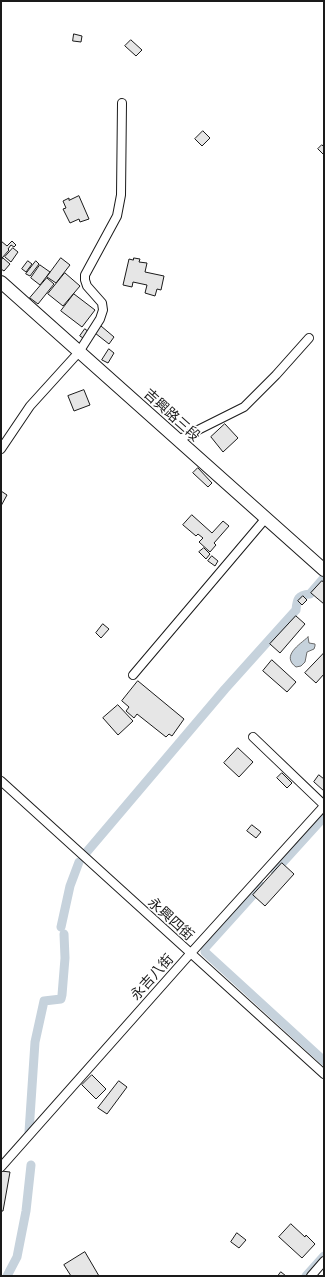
<!DOCTYPE html>
<html>
<head>
<meta charset="utf-8">
<style>
  body { margin:0 }
  #map { position:relative; width:325px; height:1277px; overflow:hidden; background:#fff; font-family:Commissioner,sans-serif }
  canvas { display:block }
  .frame { position:absolute; inset:0; border:2px solid #1a1a1a; pointer-events:none }
</style>
</head>
<body>
<div id="map">
<canvas width="325" height="1277"></canvas>
<div class="frame"></div>
</div>
<script>
const context = document.querySelector('canvas').getContext('2d');
context.lineJoin = 'round';
function fill(path, color) {
  context.fillStyle = color;
  context.fill(path, 'evenodd');
}
function strokePath(path, color, width, dash) {
  context.strokeStyle = color;
  context.lineWidth = width;
  context.lineCap = dash ? 'butt' : 'round';
  context.setLineDash(dash || []);
  context.stroke(path);
}
function label(font, color, halo, rows, align = 'center') {
  context.font = font + ' Commissioner,"Noto Sans TC",sans-serif';
  context.lineWidth = 3;
  context.setLineDash([]);
  context.textBaseline = 'middle';
  context.strokeStyle = halo;
  context.fillStyle = color;
  for (const [text, x, y, turn = 0] of rows) {
    context.save();
    context.translate(x, y);
    context.rotate((+turn || 0) * Math.PI / 180);
    context.textAlign = isNaN(turn) ? turn : align;
    if (halo) context.strokeText(text, 0, 0);
    context.fillText(text, 0, 0);
    context.restore();
  }
}
const water = new Path2D(`
  M 308,637 L 309,643 L 315,644 L 315,646 L 314,649 L 307,652 L 305,662 L 301,666 L 296,667 C 281,656 299,645 308,637 Z`);
const canal = new Path2D(`
  M 85,854 L 225,689 L 296,610 C 297,599 298,595 310,594 L 323,579
  M 275,871 L 324,817
  M 261,886 L 205,948 L 205,952 L 324,1061
  M 61,927 L 70,886 L 79,862
  M 29,1132 L 35,1042 L 44,1001 L 61,999 L 62,995 L 65,958 L 64,934
  M 7,1276 L 17,1257 L 26,1211 L 31,1165
  M 306,1276 L 324,1256`);
const building = new Path2D(`
  M 74,34 L 82,36 L 81,42 L 73,41 Z
  M 131,40 L 142,50 L 136,56 L 125,46 Z
  M 203,131 L 210,138 L 202,146 L 195,139 Z
  M 322,145 L 324,147 L 324,152 L 323,154 L 318,149 Z
  M 79,196 L 89,219 L 80,222 L 79,219 L 70,223 L 63,209 L 66,208 L 63,201 L 69,198 L 69,200 Z
  M 1,241 L 7,246 L 12,241 L 16,245 L 14,247 L 11,245 L 8,249 L 9,250 L 2,258 L 1,257 Z
  M 13,248 L 18,252 L 11,262 L 5,257 Z
  M 3,258 L 10,264 L 4,271 L 1,269 L 1,261 Z
  M 61,258 L 70,265 L 56,283 L 47,277 Z
  M 134,258 L 140,259 L 139,262 L 147,263 L 145,272 L 164,276 L 161,290 L 157,289 L 155,296 L 145,293 L 147,285 L 133,282 L 132,287 L 123,285 L 129,259 L 133,260 Z
  M 28,261 L 32,264 L 26,272 L 22,269 Z
  M 36,261 L 39,264 L 30,276 L 26,274 Z
  M 40,265 L 50,272 L 40,285 L 31,278 Z
  M 65,273 L 80,286 L 63,306 L 48,294 Z
  M 47,278 L 54,284 L 38,304 L 30,298 Z
  M 74,294 L 95,310 L 82,327 L 61,311 Z
  M 101,326 L 114,337 L 109,344 L 95,333 Z
  M 85,329 L 89,332 L 83,338 L 80,336 Z
  M 109,349 L 114,353 L 108,363 L 102,360 Z
  M 84,390 L 90,405 L 74,411 L 68,396 Z
  M 225,424 L 238,438 L 223,452 L 211,437 Z
  M 198,468 L 212,483 L 208,487 L 193,473 Z
  M 1,491 L 7,495 L 1,506 Z
  M 192,515 L 212,533 L 223,521 L 229,526 L 214,543 L 216,545 L 210,552 L 199,542 L 203,538 L 198,534 L 196,536 L 183,525 Z
  M 204,548 L 210,554 L 206,559 L 199,552 Z
  M 212,556 L 218,561 L 215,566 L 208,561 Z
  M 322,581 L 324,582 L 324,604 L 311,593 Z
  M 303,596 L 307,600 L 302,605 L 298,601 Z
  M 296,616 L 305,624 L 280,653 L 270,644 Z
  M 103,624 L 109,629 L 101,638 L 96,633 Z
  M 324,653 L 324,674 L 316,683 L 305,673 Z
  M 272,660 L 296,682 L 287,692 L 263,671 Z
  M 138,681 L 184,719 L 172,736 L 169,734 L 166,737 L 137,714 L 134,718 L 126,711 L 129,707 L 122,701 Z
  M 118,705 L 133,721 L 118,735 L 103,718 Z
  M 238,748 L 253,762 L 239,777 L 224,763 Z
  M 282,773 L 292,783 L 287,788 L 277,778 Z
  M 319,775 L 324,779 L 324,791 L 314,782 Z
  M 252,825 L 261,832 L 256,838 L 247,831 Z
  M 282,863 L 294,874 L 265,906 L 253,895 Z
  M 92,1075 L 106,1089 L 96,1099 L 82,1085 Z
  M 119,1081 L 127,1087 L 107,1114 L 98,1108 Z
  M 1,1171 L 10,1172 L 3,1211 L 1,1211 Z
  M 291,1224 L 305,1237 L 306,1235 L 315,1244 L 302,1258 L 279,1237 Z
  M 237,1233 L 246,1240 L 239,1248 L 231,1242 Z
  M 85,1252 L 99,1276 L 71,1276 L 64,1265 Z
  M 281,1272 L 286,1276 L 278,1276 Z`);
const street = new Path2D(`
  M 178,440 L 244,407 L 276,375 L 309,338
  M 1,449 L 30,406 L 79,352 L 100,319 L 103,310 L 102,303 L 87,286 L 85,280 L 85,275 L 117,216 L 121,195 L 122,103
  M 133,675 L 266,518
  M 253,737 L 324,805
  M 1,781 L 324,1074
  M 1,1167 L 190,954 L 324,806
  M 311,1276 L 324,1261`);
const secondary = new Path2D(`
  M 1,282 L 324,570`);
const streetNames = [
  ["吉興路三段",172,415,42],
  ["永興四街",171,919,42],
  ["永吉八街",152,977,-48]
];
fill(water, '#c6d2dc');
strokePath(water, '#6a6a6a', 1);
strokePath(canal, '#c6d2dc', 9);
fill(building, '#e6e6e6');
strokePath(building, '#1a1a1a', 1);
strokePath(street, '#1a1a1a', 10);
strokePath(secondary, '#1a1a1a', 14);
strokePath(street, '#fff', 8);
strokePath(secondary, '#fff', 12);
label('14px', '#1a1a1a', '#fff', streetNames);
</script>
</body>
</html>
